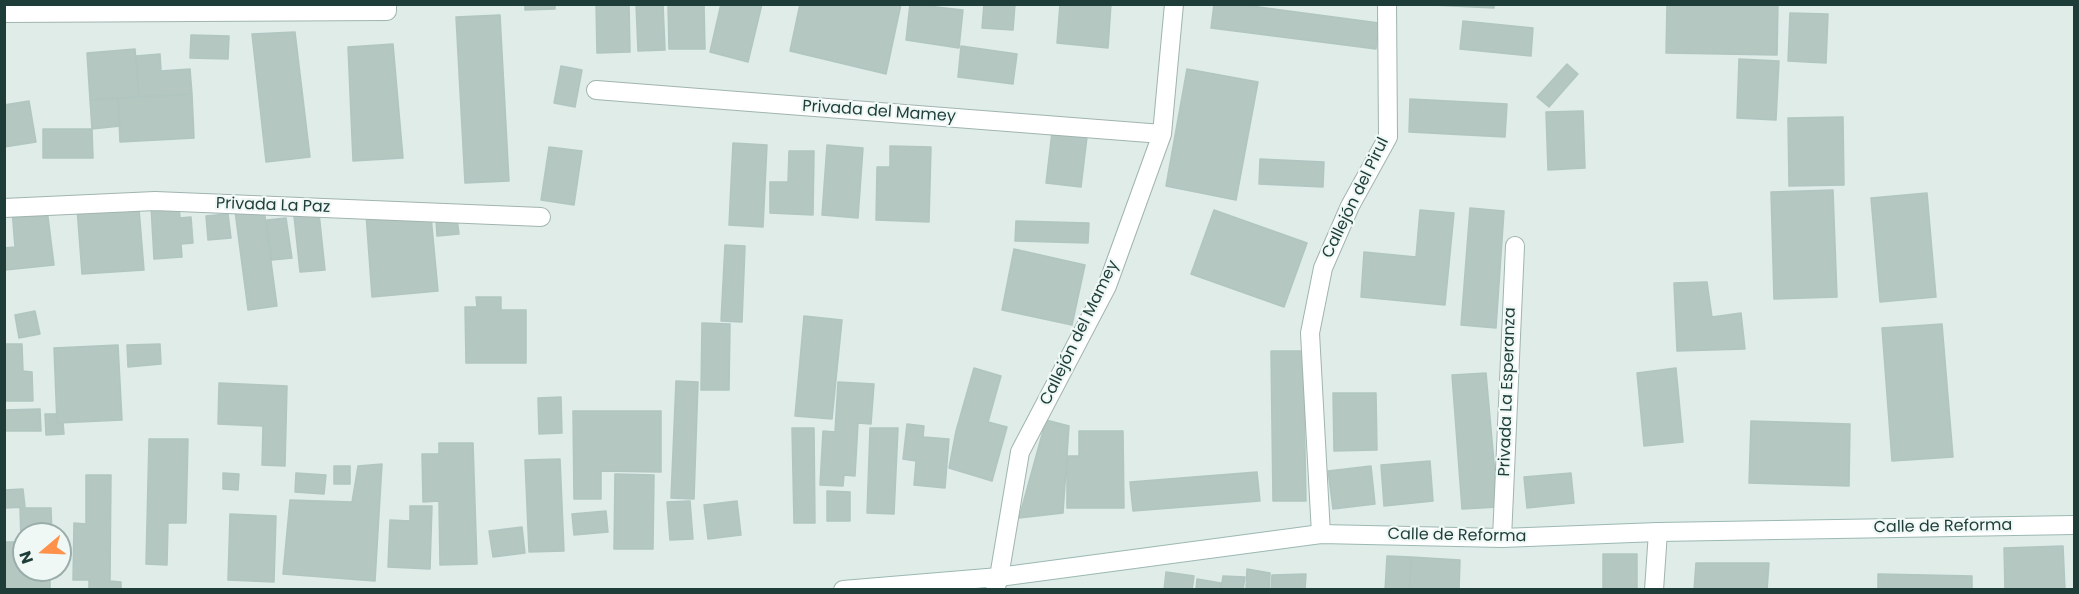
<!DOCTYPE html>
<html>
<head>
<meta charset="utf-8">
<style>
  body { margin:0 }
  #map { position:relative; width:2079px; height:594px; overflow:hidden; background:#dfece8; font-family:Poppins,sans-serif }
  canvas { display:block }
  .frame { position:absolute; inset:0; border:6px solid #1e3d39; pointer-events:none }
  .north { position:absolute; left:12px; top:522px; width:60px; height:60px; box-sizing:border-box; background:#eff8f5; border:2px solid #9badaa; border-radius:50%; rotate:251deg; font-size:16px; font-weight:700; line-height:24px; text-align:center; color:#1e3d39 }
  .north::after { content:''; display:block; margin:auto; width:21px; height:27px; background:#ff914a; clip-path:polygon(50% 0,100% 100%,50% 72%,0 100%) }
</style>
</head>
<body>
<div id="map">
<canvas width="2079" height="594"></canvas>
<div class="frame"></div>
<div class="north">N</div>
</div>
<script>
const context = document.querySelector('canvas').getContext('2d');
context.lineJoin = 'round';
function fill(path, color) {
  context.fillStyle = color;
  context.fill(path, 'evenodd');
}
function strokePath(path, color, width, dash) {
  context.strokeStyle = color;
  context.lineWidth = width;
  context.lineCap = dash ? 'butt' : 'round';
  context.setLineDash(dash || []);
  context.stroke(path);
}
function label(font, color, halo, rows, align = 'center') {
  context.font = font + ' Poppins,sans-serif';
  context.lineWidth = 4.5;
  context.setLineDash([]);
  context.textBaseline = 'middle';
  context.strokeStyle = halo;
  context.fillStyle = color;
  for (const [text, x, y, turn = 0] of rows) {
    context.save();
    context.translate(x, y);
    context.rotate((+turn || 0) * Math.PI / 180);
    context.textAlign = isNaN(turn) ? turn : align;
    if (halo) context.strokeText(text, 0, 0);
    context.fillText(text, 0, 0);
    context.restore();
  }
}
const building = new Path2D(`
  M 525,4 L 555,4 L 555,9 L 525,10 Z
  M 596,4 L 629,4 L 630,52 L 597,53 Z
  M 636,4 L 663,4 L 665,50 L 638,51 Z
  M 668,4 L 704,4 L 705,49 L 669,49 Z
  M 721,4 L 762,4 L 748,62 L 710,52 Z
  M 800,4 L 901,4 L 886,74 L 790,51 Z
  M 910,4 L 963,10 L 959,48 L 906,40 Z
  M 984,4 L 1015,4 L 1013,30 L 982,28 Z
  M 1060,4 L 1111,4 L 1108,48 L 1057,43 Z
  M 1214,4 L 1236,4 L 1379,23 L 1376,49 L 1211,28 Z
  M 1412,4 L 1494,4 L 1494,8 Z
  M 1667,4 L 1778,4 L 1777,55 L 1666,53 Z
  M 1790,13 L 1828,14 L 1826,63 L 1788,61 Z
  M 500,15 L 509,181 L 465,183 L 456,17 Z
  M 1463,21 L 1533,28 L 1531,56 L 1460,49 Z
  M 295,32 L 310,157 L 266,162 L 252,34 Z
  M 191,35 L 229,36 L 228,59 L 190,58 Z
  M 393,44 L 403,158 L 353,161 L 348,47 Z
  M 961,46 L 1017,54 L 1013,84 L 958,77 Z
  M 135,49 L 139,97 L 90,100 L 87,53 Z
  M 160,54 L 161,71 L 190,69 L 192,94 L 139,97 L 136,56 Z
  M 1739,59 L 1779,61 L 1776,120 L 1737,118 Z
  M 1567,64 L 1578,74 L 1549,107 L 1537,97 Z
  M 561,66 L 582,70 L 575,107 L 554,103 Z
  M 1187,69 L 1258,82 L 1236,200 L 1166,186 Z
  M 192,94 L 194,138 L 120,142 L 118,98 Z
  M 118,98 L 120,126 L 92,129 L 90,100 Z
  M 1410,99 L 1507,104 L 1505,137 L 1409,132 Z
  M 29,101 L 36,142 L 4,147 L 4,105 Z
  M 1583,111 L 1585,168 L 1548,170 L 1546,112 Z
  M 1843,117 L 1844,185 L 1789,186 L 1788,118 Z
  M 43,129 L 92,129 L 93,158 L 43,158 Z
  M 1052,132 L 1087,137 L 1081,187 L 1046,183 Z
  M 733,143 L 767,145 L 763,227 L 729,225 Z
  M 827,145 L 863,148 L 858,218 L 822,215 Z
  M 890,146 L 931,147 L 929,222 L 876,220 L 877,167 L 890,167 Z
  M 549,147 L 582,151 L 574,205 L 541,200 Z
  M 789,151 L 814,151 L 813,215 L 770,213 L 770,182 L 788,182 Z
  M 1260,159 L 1324,162 L 1323,187 L 1259,184 Z
  M 1833,190 L 1837,297 L 1774,299 L 1771,192 Z
  M 1927,193 L 1936,297 L 1880,302 L 1871,198 Z
  M 179,205 L 180,218 L 191,217 L 193,243 L 181,244 L 182,257 L 154,259 L 151,206 Z
  M 77,208 L 139,209 L 144,270 L 82,274 Z
  M 1470,208 L 1504,211 L 1496,328 L 1461,325 Z
  M 47,209 L 54,265 L 5,270 L 4,248 L 15,247 L 12,210 Z
  M 264,209 L 277,306 L 248,310 L 235,211 Z
  M 1214,210 L 1307,243 L 1284,307 L 1191,274 Z
  M 1420,210 L 1454,213 L 1445,305 L 1361,297 L 1364,252 L 1416,257 Z
  M 319,213 L 325,270 L 300,272 L 294,216 Z
  M 228,214 L 231,238 L 208,240 L 206,216 Z
  M 366,214 L 431,216 L 438,291 L 372,297 Z
  M 286,218 L 292,258 L 272,260 L 267,220 Z
  M 457,218 L 459,234 L 437,236 L 436,220 Z
  M 1016,221 L 1089,223 L 1088,243 L 1015,241 Z
  M 725,245 L 745,246 L 742,322 L 721,321 Z
  M 1014,249 L 1085,265 L 1072,325 L 1002,310 Z
  M 1707,282 L 1712,317 L 1741,313 L 1745,349 L 1677,351 L 1674,283 Z
  M 476,297 L 501,297 L 501,310 L 526,310 L 526,363 L 466,363 L 465,307 L 477,307 Z
  M 35,311 L 40,334 L 19,338 L 15,315 Z
  M 804,316 L 842,320 L 832,419 L 795,416 Z
  M 702,323 L 730,324 L 729,390 L 701,390 Z
  M 1942,324 L 1953,457 L 1892,461 L 1882,328 Z
  M 4,344 L 22,344 L 23,371 L 32,372 L 33,401 L 4,401 Z
  M 160,344 L 161,364 L 128,367 L 127,345 Z
  M 118,345 L 122,420 L 57,423 L 54,348 Z
  M 1271,351 L 1303,351 L 1306,501 L 1273,501 Z
  M 974,368 L 1001,376 L 988,422 L 1007,427 L 992,481 L 949,468 L 956,431 Z
  M 1676,368 L 1683,442 L 1644,446 L 1637,373 Z
  M 1486,373 L 1498,507 L 1462,509 L 1452,375 Z
  M 676,381 L 698,382 L 694,499 L 671,498 Z
  M 838,382 L 874,384 L 871,424 L 858,423 L 855,476 L 844,475 L 843,486 L 820,485 L 823,431 L 835,432 Z
  M 219,383 L 287,386 L 285,466 L 262,465 L 263,426 L 218,424 Z
  M 1333,393 L 1376,393 L 1377,450 L 1334,451 Z
  M 561,397 L 562,433 L 539,434 L 538,398 Z
  M 40,409 L 41,431 L 4,431 L 4,410 Z
  M 573,411 L 661,411 L 661,472 L 601,471 L 601,499 L 574,499 Z
  M 45,414 L 57,414 L 57,423 L 63,423 L 64,434 L 46,435 Z
  M 1046,420 L 1069,426 L 1063,513 L 1019,518 Z
  M 1751,421 L 1850,424 L 1849,486 L 1749,483 Z
  M 907,424 L 924,426 L 923,437 L 949,439 L 945,488 L 914,485 L 916,461 L 903,459 Z
  M 792,428 L 814,428 L 815,523 L 794,523 Z
  M 870,428 L 898,428 L 894,514 L 867,513 Z
  M 1079,431 L 1123,431 L 1124,508 L 1067,508 L 1067,456 L 1079,456 Z
  M 149,439 L 188,439 L 186,523 L 168,523 L 167,565 L 146,564 Z
  M 439,443 L 473,443 L 477,564 L 440,565 L 439,501 L 423,502 L 422,454 L 439,454 Z
  M 560,459 L 564,551 L 529,552 L 525,460 Z
  M 1430,461 L 1433,501 L 1384,506 L 1381,465 Z
  M 382,464 L 375,581 L 283,574 L 290,500 L 352,502 L 358,466 Z
  M 334,466 L 350,466 L 350,484 L 334,484 Z
  M 1371,466 L 1375,504 L 1333,509 L 1328,471 Z
  M 1257,472 L 1260,501 L 1133,511 L 1130,482 Z
  M 223,473 L 239,474 L 238,490 L 223,489 Z
  M 296,473 L 326,475 L 324,494 L 295,492 Z
  M 1571,473 L 1574,503 L 1527,508 L 1524,477 Z
  M 615,474 L 654,475 L 653,549 L 614,549 Z
  M 86,475 L 111,475 L 110,581 L 121,582 L 121,590 L 89,590 L 89,580 L 73,580 L 74,523 L 86,524 Z
  M 23,489 L 25,507 L 5,508 L 4,490 Z
  M 827,491 L 850,492 L 850,521 L 827,521 Z
  M 690,501 L 693,539 L 670,540 L 667,502 Z
  M 737,501 L 741,535 L 708,539 L 704,505 Z
  M 410,506 L 432,506 L 430,569 L 388,567 L 390,520 L 410,521 Z
  M 20,508 L 51,508 L 52,534 L 24,534 L 24,540 L 21,540 Z
  M 606,511 L 608,532 L 574,535 L 572,514 Z
  M 230,514 L 276,516 L 274,582 L 228,580 Z
  M 522,527 L 525,553 L 493,557 L 489,531 Z
  M 6,542 L 24,542 L 24,570 L 50,570 L 50,590 L 6,590 Z
  M 2063,546 L 2065,590 L 2005,590 L 2004,548 Z
  M 1603,554 L 1637,554 L 1637,590 L 1603,590 Z
  M 1387,556 L 1411,557 L 1410,590 L 1385,590 Z
  M 1411,557 L 1460,560 L 1459,590 L 1410,590 Z
  M 1696,563 L 1769,563 L 1767,590 L 1694,590 Z
  M 1247,569 L 1270,573 L 1269,590 L 1246,590 Z
  M 1166,572 L 1194,576 L 1192,590 L 1164,590 Z
  M 1306,574 L 1305,590 L 1271,590 L 1272,575 Z
  M 1878,574 L 1972,576 L 1972,590 L 1878,590 Z
  M 1223,576 L 1245,577 L 1243,590 L 1221,590 Z
  M 1197,579 L 1221,583 L 1220,590 L 1196,590 Z`);
const minor = new Path2D(`
  M 4,13 L 387,11 L 387,4
  M 596,90 L 1162,134
  M 4,208 L 155,201 L 541,217
  M 1321,534 L 1310,333 L 1323,268 L 1350,206 L 1388,137 L 1387,4
  M 1502,538 L 1515,246
  M 995,590 L 999,577 L 1020,452 L 1107,286 L 1162,134 L 1174,4
  M 1654,590 L 1658,532`);
const secondary = new Path2D(`
  M 843,590 L 999,577 L 1321,534 L 1502,538 L 1658,532 L 2074,525`);
const streetNames = [
  ["Privada del Mamey",879,112,4],
  ["Callejón del Pirul",1356,198,-64],
  ["Privada La Paz",273,206,2],
  ["Callejón del Mamey",1080,333,-64],
  ["Privada La Esperanza",1508,392,-88],
  ["Calle de Reforma",1943,527,-1],
  ["Calle de Reforma",1457,536,1]
];
fill(building, '#b4c7c1');
strokePath(building, '#b1c6c0', 1.5);
strokePath(minor, '#a1b4b0', 20);
strokePath(secondary, '#9cb8b2', 20);
strokePath(minor, '#fff', 18);
strokePath(secondary, '#fff', 18);
label('16px', '#1e3d39', '#eff8f5', streetNames);
</script>
</body>
</html>
